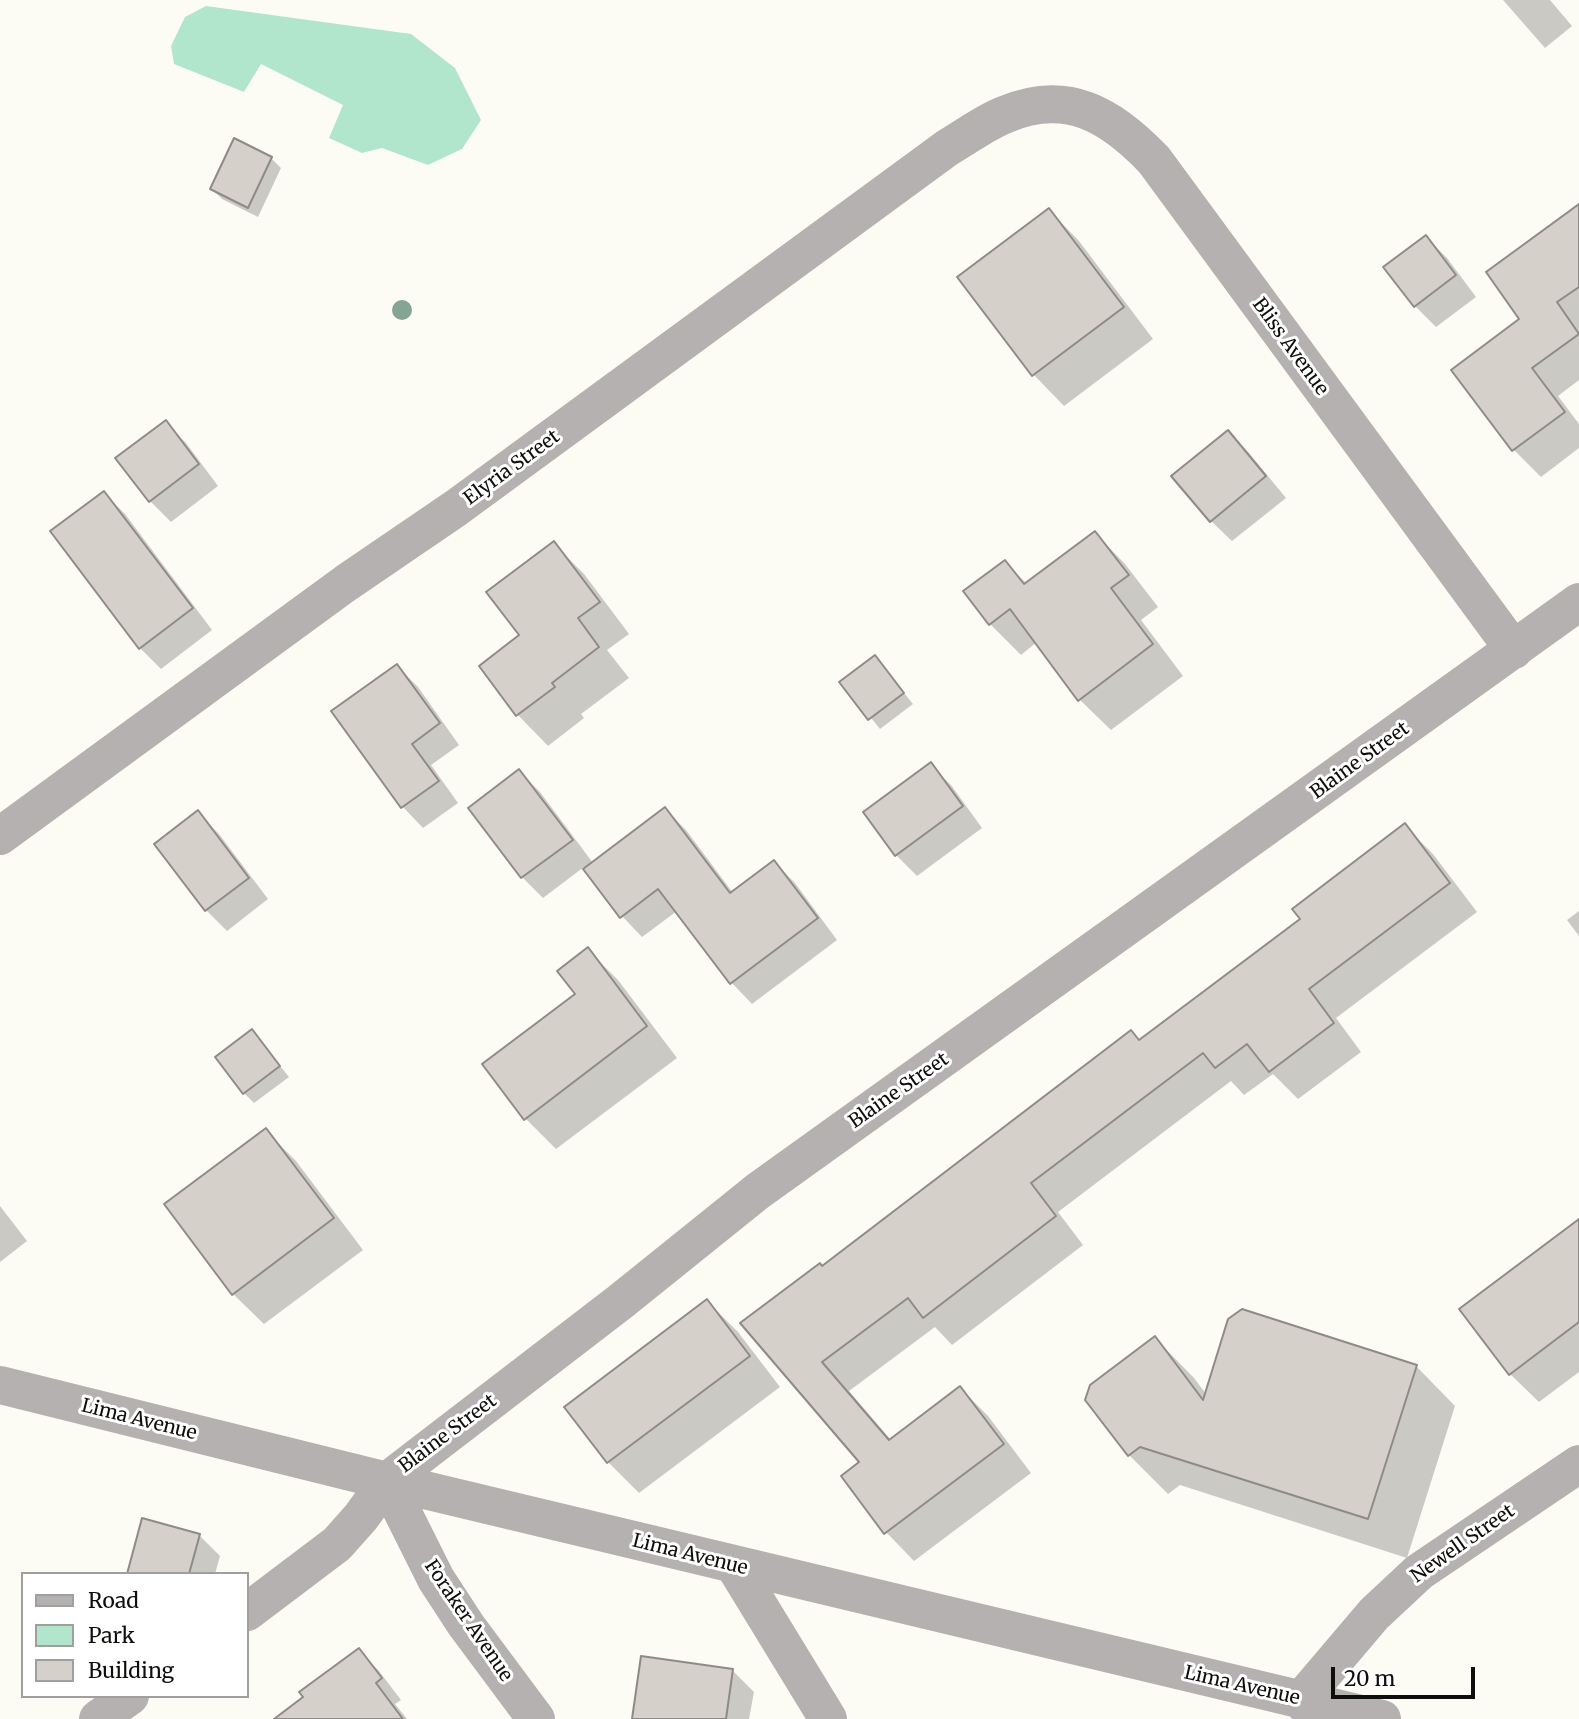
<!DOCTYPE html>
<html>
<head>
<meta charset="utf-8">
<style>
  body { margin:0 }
  #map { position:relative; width:1579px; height:1719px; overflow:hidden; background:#fdfcf4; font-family:Merriweather,serif }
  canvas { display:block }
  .legend { position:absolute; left:21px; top:1572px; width:228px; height:126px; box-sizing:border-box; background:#fff; border:2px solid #9f9f9e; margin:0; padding:9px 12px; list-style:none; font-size:21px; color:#0e0e0c }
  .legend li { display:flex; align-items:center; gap:14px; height:35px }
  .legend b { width:35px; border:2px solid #9f9f9e }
  .scale { position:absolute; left:1331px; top:1667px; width:144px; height:32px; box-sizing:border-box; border:4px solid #0e0e0c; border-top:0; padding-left:9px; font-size:21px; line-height:24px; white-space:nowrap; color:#0e0e0c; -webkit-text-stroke:5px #fff; paint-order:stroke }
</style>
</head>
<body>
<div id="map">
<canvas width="1579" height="1719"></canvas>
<ul class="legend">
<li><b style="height:9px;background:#b5b1b1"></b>Road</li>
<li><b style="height:19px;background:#b2e6cc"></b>Park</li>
<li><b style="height:19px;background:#d5d0ca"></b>Building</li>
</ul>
<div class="scale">20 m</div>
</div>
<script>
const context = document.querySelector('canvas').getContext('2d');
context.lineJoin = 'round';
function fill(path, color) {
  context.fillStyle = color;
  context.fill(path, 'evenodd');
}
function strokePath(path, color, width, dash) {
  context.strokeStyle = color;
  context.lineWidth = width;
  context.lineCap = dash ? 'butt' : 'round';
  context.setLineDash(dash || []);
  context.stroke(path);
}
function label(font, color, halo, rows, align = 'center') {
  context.font = font + ' Merriweather,serif';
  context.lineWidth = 6;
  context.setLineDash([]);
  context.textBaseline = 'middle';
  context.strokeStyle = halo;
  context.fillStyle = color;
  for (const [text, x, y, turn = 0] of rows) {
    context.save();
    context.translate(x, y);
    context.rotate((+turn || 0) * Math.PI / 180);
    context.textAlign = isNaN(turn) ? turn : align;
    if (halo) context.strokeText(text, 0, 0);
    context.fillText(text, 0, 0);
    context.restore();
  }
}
const green = new Path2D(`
  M 206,6 L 411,34 L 455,68 L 481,120 L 462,149 L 428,165 L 382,148 L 362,153 L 329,138 L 343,105 L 261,64 L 244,92 L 174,64 L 171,46 L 185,17 Z`);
const shadow = new Path2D(`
  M 1503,0 L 1550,0 L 1572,26 L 1545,48 Z
  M 271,158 L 281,168 L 258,217 L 222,199 L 212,189 Z
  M 1049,210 L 1079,241 L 1153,339 L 1064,406 L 1034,375 L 960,277 Z
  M 1579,213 L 1579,380 L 1558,396 L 1579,424 L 1579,448 L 1541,477 L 1514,450 L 1453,371 L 1522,319 Z
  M 1426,237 L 1447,258 L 1476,297 L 1436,327 L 1415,306 Z
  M 165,422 L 186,443 L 218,486 L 171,522 L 150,501 Z
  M 1228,432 L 1249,453 L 1286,498 L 1232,541 L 1211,521 Z
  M 104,493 L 125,514 L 212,630 L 161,669 L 140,648 Z
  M 1095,533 L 1125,564 L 1158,607 L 1141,620 L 1183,676 L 1111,730 L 1080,700 L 1037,642 L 1021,655 L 990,624 L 1005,562 L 1027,584 Z
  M 553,543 L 584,574 L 629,634 L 607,650 L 629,678 L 581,714 L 584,718 L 548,746 L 518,715 L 481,666 L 522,636 Z
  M 875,657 L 913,704 L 880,729 L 842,682 Z
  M 397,666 L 418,687 L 459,745 L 431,765 L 458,803 L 423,828 L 403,807 L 334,712 Z
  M 930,765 L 951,785 L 982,828 L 917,876 L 896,855 Z
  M 519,771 L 540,792 L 593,863 L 665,809 L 686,830 L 733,893 L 774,862 L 795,883 L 837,940 L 752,1004 L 732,983 L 677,911 L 642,937 L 622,916 L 584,867 L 543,898 L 522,877 L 470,808 Z
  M 198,813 L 219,834 L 268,899 L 227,931 L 206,910 Z
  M 1405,826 L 1433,854 L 1477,912 L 1336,1018 L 1361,1052 L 1298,1099 L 1273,1074 L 1244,1095 L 1231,1081 L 1058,1212 L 1083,1245 L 952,1345 L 935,1327 L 849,1391 L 891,1440 L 960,1388 L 988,1416 L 1031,1473 L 914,1561 L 886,1532 L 862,1462 L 743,1323 L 1141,1042 L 1302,920 Z
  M 1579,911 L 1579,936 L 1567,920 Z
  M 588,950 L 618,980 L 677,1058 L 556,1149 L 525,1118 L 577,995 Z
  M 252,1031 L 289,1077 L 254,1103 L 244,1093 Z
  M 265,1130 L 296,1161 L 363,1250 L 264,1324 L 233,1294 Z
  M 0,1206 L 27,1241 L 0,1262 Z
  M 1579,1221 L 1579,1372 L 1539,1402 L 1510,1374 Z
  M 707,1301 L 738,1332 L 780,1387 L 639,1493 L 608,1462 L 567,1407 Z
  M 1155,1338 L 1194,1378 L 1206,1394 L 1416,1366 L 1455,1406 L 1407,1558 L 1180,1485 L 1168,1494 L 1129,1455 Z
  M 199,1535 L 220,1556 L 215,1574 L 129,1574 Z
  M 358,1650 L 379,1671 L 401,1700 L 395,1704 L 407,1719 L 313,1719 L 305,1697 Z
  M 733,1671 L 754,1692 L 749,1719 L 634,1719 Z`);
const building = new Path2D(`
  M 234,138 L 272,157 L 248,208 L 210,189 Z
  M 1579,204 L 1579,287 L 1557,302 L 1579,334 L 1532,368 L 1565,412 L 1512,451 L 1451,370 L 1519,319 L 1486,272 Z
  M 1049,208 L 1124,307 L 1032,376 L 957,277 Z
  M 1426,235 L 1456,275 L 1414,307 L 1383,267 Z
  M 166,420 L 199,464 L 149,502 L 115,458 Z
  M 1228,430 L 1266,476 L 1210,522 L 1171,476 Z
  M 104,491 L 193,608 L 139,649 L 50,531 Z
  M 1095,531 L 1129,575 L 1111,588 L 1153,644 L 1078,701 L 1010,609 L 989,625 L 963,591 L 1005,560 L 1024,584 Z
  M 554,541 L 600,602 L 578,618 L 599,647 L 552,683 L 555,687 L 516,716 L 479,666 L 519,635 L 486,592 Z
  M 875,655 L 904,693 L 868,720 L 839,682 Z
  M 397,664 L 440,723 L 412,744 L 439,781 L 401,808 L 331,711 Z
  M 931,762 L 963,806 L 895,856 L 863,812 Z
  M 519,769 L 573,840 L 521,878 L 468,808 Z
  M 665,807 L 730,893 L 774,860 L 818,918 L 730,984 L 658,889 L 620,918 L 583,869 Z
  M 198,810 L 249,878 L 205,911 L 154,844 Z
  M 1405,823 L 1450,883 L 1309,989 L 1334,1023 L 1269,1072 L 1247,1044 L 1215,1068 L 1203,1053 L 1031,1183 L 1056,1216 L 923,1318 L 908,1298 L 822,1362 L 889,1440 L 960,1386 L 1004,1444 L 884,1534 L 841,1476 L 859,1462 L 740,1323 L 820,1263 L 822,1266 L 1131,1030 L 1139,1040 L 1300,919 L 1292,909 Z
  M 588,947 L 647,1026 L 524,1120 L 482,1064 L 575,994 L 557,971 Z
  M 252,1029 L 280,1066 L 243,1094 L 215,1057 Z
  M 266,1128 L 334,1218 L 232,1295 L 164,1204 Z
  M 1579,1219 L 1579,1322 L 1509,1375 L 1459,1309 Z
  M 707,1299 L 750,1356 L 607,1463 L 564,1407 Z
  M 1242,1309 L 1417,1365 L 1368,1519 L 1140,1447 L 1128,1456 L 1085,1400 L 1090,1385 L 1155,1336 L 1203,1400 L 1228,1319 Z
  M 142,1518 L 200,1534 L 189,1574 L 127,1574 Z
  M 359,1648 L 382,1678 L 376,1683 L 403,1719 L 274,1719 L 303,1697 L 299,1692 Z
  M 641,1656 L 733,1669 L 726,1719 L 632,1719 Z`);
const minor = new Path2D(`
  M 0,836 L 346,583 L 456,508 L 947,148 C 966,137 984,123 1004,115 C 1067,88 1111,115 1154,160 L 1514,650
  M 0,1385 L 387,1481 L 1382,1719
  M 387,1481 L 436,1579 L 466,1625 L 536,1719
  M 734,1565 L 828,1719
  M 247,1612 L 337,1544 L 361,1517 L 387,1481 L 620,1302 L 758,1191 L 1579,602
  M 1315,1717 L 1301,1700 L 1374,1614 L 1419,1572 L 1579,1464
  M 98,1719 L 130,1696`);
const trees = [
  [402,310]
];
const streetNames = [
  ["Bliss Avenue",1290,347,54],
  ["Elyria Street",512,468,-36],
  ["Blaine Street",1360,761,-36],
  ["Blaine Street",899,1091,-35],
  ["Lima Avenue",139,1420,14],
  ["Blaine Street",448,1434,-37],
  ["Newell Street",1463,1544,-35],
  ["Lima Avenue",690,1555,14],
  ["Foraker Avenue",468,1621,56],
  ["Lima Avenue",1242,1686,13]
];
fill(green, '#b2e6cc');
fill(shadow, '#0003');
fill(building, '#d5d0ca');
strokePath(building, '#8f8a85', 2);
strokePath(minor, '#b5b1b1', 38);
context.fillStyle = '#85a493';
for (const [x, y] of trees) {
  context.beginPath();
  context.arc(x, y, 10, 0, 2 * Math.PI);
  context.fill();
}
label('19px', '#0e0e0c', '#fff', streetNames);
</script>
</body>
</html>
